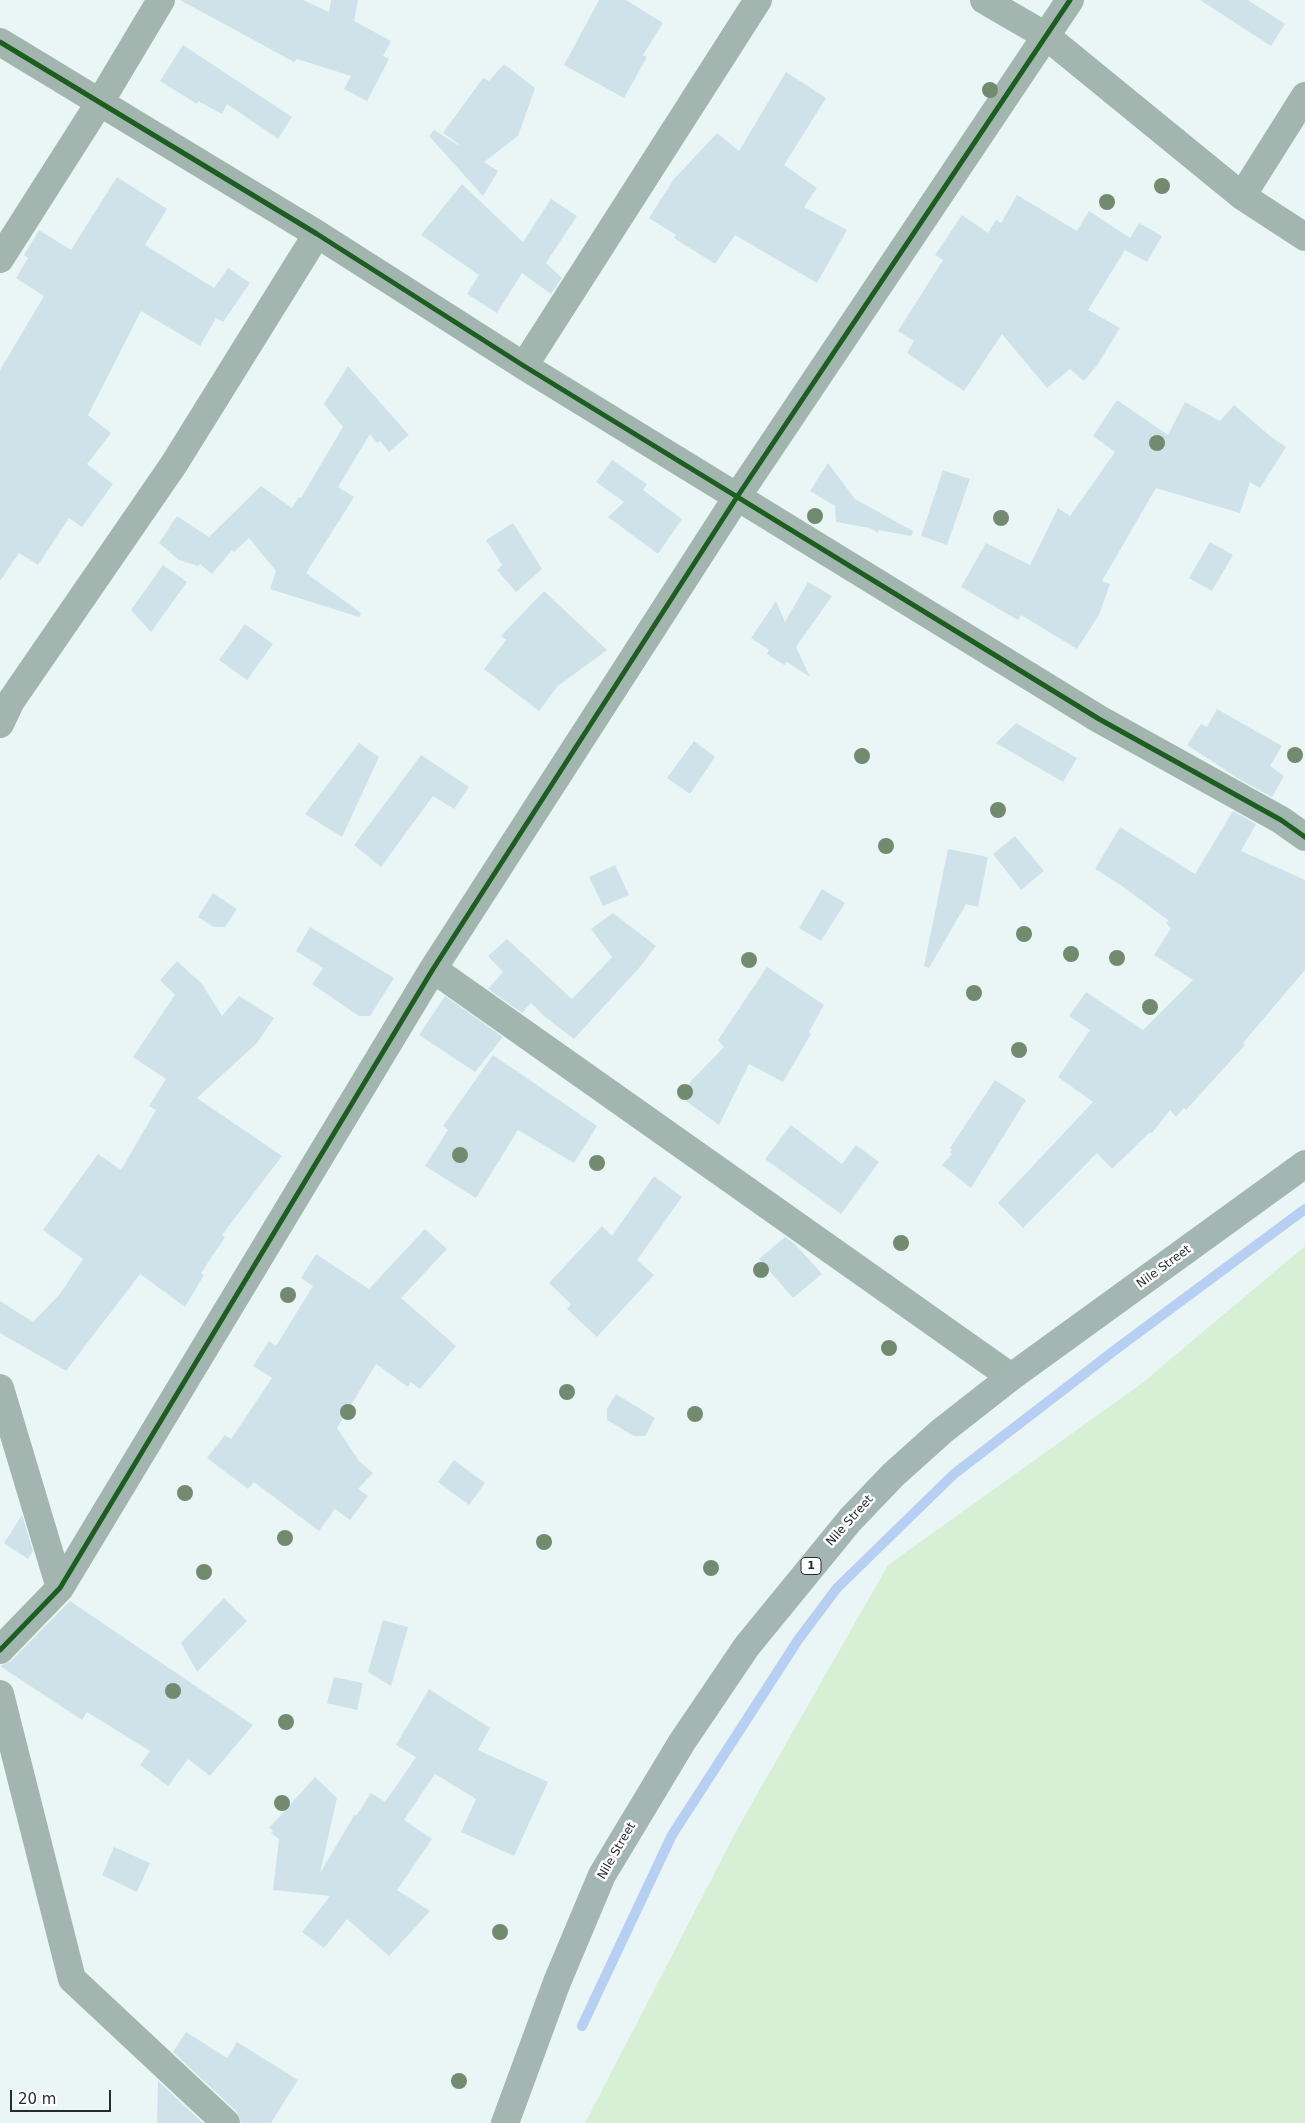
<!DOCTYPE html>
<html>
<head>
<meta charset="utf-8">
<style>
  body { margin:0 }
  #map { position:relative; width:1305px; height:2123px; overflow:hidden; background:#eaf6f6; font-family:"DejaVu Sans",sans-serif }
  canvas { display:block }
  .scale { position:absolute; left:10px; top:2090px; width:101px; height:22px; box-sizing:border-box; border:2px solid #232c2c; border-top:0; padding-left:6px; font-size:15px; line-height:18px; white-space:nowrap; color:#232c2c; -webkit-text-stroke:4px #fff; paint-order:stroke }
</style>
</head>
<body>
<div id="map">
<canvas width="1305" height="2123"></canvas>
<div class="scale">20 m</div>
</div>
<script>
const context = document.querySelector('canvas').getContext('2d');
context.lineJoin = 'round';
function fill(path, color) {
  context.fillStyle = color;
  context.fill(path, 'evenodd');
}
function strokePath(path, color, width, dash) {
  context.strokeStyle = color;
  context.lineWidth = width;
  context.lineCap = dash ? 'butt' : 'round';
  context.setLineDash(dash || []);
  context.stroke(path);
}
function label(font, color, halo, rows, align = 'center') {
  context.font = font + ' "DejaVu Sans",sans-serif';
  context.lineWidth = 5;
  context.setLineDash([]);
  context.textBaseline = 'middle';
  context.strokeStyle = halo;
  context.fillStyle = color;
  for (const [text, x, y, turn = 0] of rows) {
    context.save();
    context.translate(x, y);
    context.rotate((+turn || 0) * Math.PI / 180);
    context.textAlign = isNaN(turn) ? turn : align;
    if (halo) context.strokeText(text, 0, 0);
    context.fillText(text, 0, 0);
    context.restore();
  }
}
const green = new Path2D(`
  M 1305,1246 L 1305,2123 L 585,2123 L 739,1826 L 888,1565 L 1141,1384 Z`);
const stream = new Path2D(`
  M 582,2026 L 672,1835 L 798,1640 L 837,1588 L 954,1474 L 1119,1347 L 1305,1209`);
const building = new Path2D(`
  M 180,0 L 303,0 L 329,12 L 331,0 L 358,0 L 354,21 L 391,41 L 383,56 L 389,59 L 367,101 L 344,89 L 351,76 L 297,59 L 294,62 Z
  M 599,0 L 626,0 L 663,23 L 643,55 L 647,57 L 624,98 L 564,65 Z
  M 1200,0 L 1248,0 L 1285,24 L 1271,46 Z
  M 183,45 L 292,117 L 278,139 L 227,104 L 222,114 L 198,101 L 197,104 L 160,81 Z
  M 504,64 L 535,88 L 518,136 L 484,162 L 498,171 L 483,196 L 429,136 L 434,130 L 458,145 L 459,144 L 443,133 L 483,78 L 489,81 Z
  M 786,72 L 826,98 L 784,165 L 817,188 L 804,207 L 847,230 L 817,283 L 735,235 L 715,264 L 674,238 L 676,235 L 649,218 L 674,179 L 717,133 L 739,151 Z
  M 117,177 L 167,209 L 145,245 L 214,288 L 228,268 L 250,283 L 223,322 L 216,318 L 200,346 L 141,311 L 88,415 L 111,433 L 87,464 L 113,484 L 82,527 L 69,518 L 38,565 L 19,553 L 0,581 L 0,370 L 44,296 L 16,278 L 28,258 L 24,255 L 39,230 L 71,250 Z
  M 462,184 L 523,242 L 551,199 L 577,216 L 546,263 L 562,278 L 551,294 L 522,273 L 497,313 L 467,294 L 479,275 L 421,235 Z
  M 1017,195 L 1077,231 L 1089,211 L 1130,238 L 1139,223 L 1162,236 L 1147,262 L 1125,250 L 1088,310 L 1120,328 L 1098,364 L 1084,381 L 1070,369 L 1047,388 L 1002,334 L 964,391 L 907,353 L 914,341 L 898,331 L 943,260 L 935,255 L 962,215 L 988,233 L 996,220 L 1001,223 Z
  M 348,366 L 409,435 L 389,452 L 380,441 L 377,443 L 370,434 L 338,487 L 354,497 L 306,573 L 361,613 L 359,617 L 270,589 L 276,571 L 249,538 L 234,552 L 232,550 L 212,574 L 200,564 L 198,566 L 179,560 L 159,543 L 177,516 L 209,537 L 261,486 L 292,508 L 299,497 L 301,498 L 343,427 L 324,404 Z
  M 1117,400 L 1168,435 L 1185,402 L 1220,421 L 1234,405 L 1270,436 L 1286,447 L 1260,488 L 1250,482 L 1240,513 L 1156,488 L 1102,581 L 1110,584 L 1099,615 L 1077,649 L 1021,615 L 1018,620 L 961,587 L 986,543 L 1030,565 L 1058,508 L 1070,516 L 1115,452 L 1093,436 Z
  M 612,460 L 647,484 L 643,490 L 682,519 L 658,554 L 608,517 L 624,502 L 596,482 Z
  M 828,463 L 855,499 L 913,531 L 911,536 L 878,530 L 878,533 L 870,528 L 836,522 L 835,506 L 810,491 Z
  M 943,470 L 970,479 L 947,545 L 921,536 Z
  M 513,523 L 542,569 L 516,592 L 497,570 L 502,565 L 486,540 Z
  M 1210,542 L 1233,555 L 1212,591 L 1189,578 Z
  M 163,565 L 187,582 L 151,632 L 131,610 Z
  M 808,582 L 832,596 L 796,647 L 810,677 L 787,662 L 784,665 L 767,654 L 769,650 L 751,638 L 776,601 L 785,622 Z
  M 544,591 L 607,650 L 558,686 L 539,711 L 484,669 L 506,640 L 501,636 Z
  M 245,624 L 273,644 L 247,680 L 219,660 Z
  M 1217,709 L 1282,746 L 1270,766 L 1284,776 L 1272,797 L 1239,779 L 1187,745 L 1201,724 L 1207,727 Z
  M 1016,723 L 1077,758 L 1063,782 L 996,743 Z
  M 694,741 L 715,757 L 690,794 L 667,778 Z
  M 359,743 L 379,757 L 342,837 L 305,814 Z
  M 421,755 L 469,787 L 454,809 L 433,796 L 381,867 L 354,845 Z
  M 1233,811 L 1256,824 L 1241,851 L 1305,880 L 1305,970 L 1243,1043 L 1245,1045 L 1186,1110 L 1184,1108 L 1176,1117 L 1170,1110 L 1152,1133 L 1150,1132 L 1112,1169 L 1097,1153 L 1023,1228 L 998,1203 L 1093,1102 L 1058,1077 L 1090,1030 L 1069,1016 L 1086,992 L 1143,1030 L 1193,980 L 1154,955 L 1171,928 L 1166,923 L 1169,921 L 1122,886 L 1095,869 L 1120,827 L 1195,874 Z
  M 1015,836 L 1044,871 L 1021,890 L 993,854 Z
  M 948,849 L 988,857 L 978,907 L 966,904 L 929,968 L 924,966 Z
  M 615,865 L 629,895 L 603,906 L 589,877 Z
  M 822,889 L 845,903 L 821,941 L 799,928 Z
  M 213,893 L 237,909 L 225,927 L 214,927 L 198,917 Z
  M 613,913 L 656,946 L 639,968 L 574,1039 L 544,1016 L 531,1003 L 522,1013 L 488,989 L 503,972 L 488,956 L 507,939 L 572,999 L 612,957 L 591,929 Z
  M 310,927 L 394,978 L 370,1016 L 359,1016 L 312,984 L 323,968 L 296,951 Z
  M 177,961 L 202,984 L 222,1016 L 239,996 L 274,1018 L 257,1043 L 197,1098 L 282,1156 L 222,1235 L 225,1237 L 201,1273 L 204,1275 L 185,1307 L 140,1274 L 66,1371 L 0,1333 L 0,1301 L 33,1322 L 60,1294 L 83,1259 L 43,1230 L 98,1154 L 121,1170 L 156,1110 L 149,1106 L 166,1079 L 133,1057 L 175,995 L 160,980 Z
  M 767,967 L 824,1005 L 809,1032 L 811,1034 L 783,1082 L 749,1064 L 719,1125 L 682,1098 L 691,1081 L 724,1047 L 718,1040 Z
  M 445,996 L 503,1037 L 475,1072 L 419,1035 Z
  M 493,1055 L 597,1126 L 574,1163 L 518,1130 L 476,1198 L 425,1166 L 448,1130 L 443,1126 Z
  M 995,1080 L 1026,1100 L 971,1188 L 942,1165 L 952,1154 L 950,1152 L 952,1150 L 950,1148 Z
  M 791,1125 L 842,1164 L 856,1145 L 879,1162 L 841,1214 L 765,1159 Z
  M 654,1176 L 682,1197 L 637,1260 L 654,1275 L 597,1337 L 567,1309 L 571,1304 L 549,1283 L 602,1226 L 612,1236 Z
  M 425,1229 L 447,1249 L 401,1298 L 456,1346 L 420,1389 L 411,1382 L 408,1387 L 376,1364 L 337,1428 L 359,1461 L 373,1473 L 358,1489 L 368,1496 L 350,1520 L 335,1509 L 319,1531 L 254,1482 L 248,1489 L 207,1458 L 225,1435 L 231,1439 L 272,1378 L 253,1366 L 269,1341 L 276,1346 L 313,1286 L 301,1278 L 316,1254 L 369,1289 Z
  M 785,1237 L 796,1245 L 822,1274 L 793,1298 L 759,1259 Z
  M 616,1394 L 655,1418 L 645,1436 L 634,1436 L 607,1420 L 607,1409 Z
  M 454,1460 L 485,1483 L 469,1505 L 438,1482 Z
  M 22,1515 L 33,1551 L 28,1559 L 4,1543 Z
  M 224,1598 L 247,1621 L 197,1672 L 181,1643 Z
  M 70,1601 L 253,1725 L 210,1776 L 188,1759 L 168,1786 L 140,1765 L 150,1751 L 87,1712 L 82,1720 L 0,1666 L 11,1661 Z
  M 383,1620 L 408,1627 L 391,1686 L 368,1672 Z
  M 334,1677 L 363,1683 L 357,1710 L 327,1703 Z
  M 429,1689 L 490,1728 L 478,1750 L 548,1782 L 514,1856 L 461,1832 L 476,1799 L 435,1774 L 404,1820 L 432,1839 L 397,1890 L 430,1911 L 389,1956 L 347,1919 L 324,1948 L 302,1932 L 330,1896 L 273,1890 L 279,1839 L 271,1833 L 273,1831 L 269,1828 L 315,1777 L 337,1798 L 320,1873 L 355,1814 L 356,1816 L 371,1793 L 385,1802 L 416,1757 L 396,1745 Z
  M 114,1847 L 150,1863 L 137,1892 L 102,1875 Z
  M 186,2032 L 227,2058 L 237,2042 L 298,2080 L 271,2123 L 241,2123 L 237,2112 L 173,2052 Z
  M 158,2081 L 203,2123 L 157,2123 Z`);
const street = new Path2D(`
  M 984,0 L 1046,36 L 1242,196 L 1305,237
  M 0,42 L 317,234 L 524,366 L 1099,719 L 1281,820 L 1305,837
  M 1242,196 L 1305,96
  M 0,259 L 100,102 L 161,0
  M 524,366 L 758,0
  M 0,724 L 11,701 L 174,464 L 317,234
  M 433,969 L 1011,1377
  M 0,1388 L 60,1588
  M 0,1650 L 60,1588 L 433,969 L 737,497 L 1070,0
  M 0,1694 L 72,1979 L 226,2123`);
const primary = new Path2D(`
  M 505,2123 L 557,1982 L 602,1875 L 682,1742 L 747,1646 L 850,1520 L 893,1475 L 942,1431 L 1011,1377 L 1305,1164`);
const cycleway = new Path2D(`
  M 0,42 L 317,234 L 524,366 L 1099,719 L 1281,820 L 1305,837
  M 0,1650 L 60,1588 L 433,969 L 737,497 L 1070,0`);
const trees = [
  [990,90],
  [1162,186],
  [1107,202],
  [1157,443],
  [815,516],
  [1001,518],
  [1295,755],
  [862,756],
  [998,810],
  [886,846],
  [1024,934],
  [1071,954],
  [1117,958],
  [749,960],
  [974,993],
  [1150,1007],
  [1019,1050],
  [685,1092],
  [460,1155],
  [597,1163],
  [901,1243],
  [761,1270],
  [288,1295],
  [889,1348],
  [567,1392],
  [348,1412],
  [695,1414],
  [185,1493],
  [285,1538],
  [544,1542],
  [711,1568],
  [204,1572],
  [173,1691],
  [286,1722],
  [282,1803],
  [500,1932],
  [459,2081]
];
const shields = [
  [811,1566,20]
];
const shieldNames = [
  ["1",811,1566]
];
const streetNames = [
  ["Nile Street",1164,1267,-36],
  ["Nile Street",850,1521,-48],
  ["Nile Street",617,1851,-60]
];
fill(green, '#d7f0d5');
strokePath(stream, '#b8cff4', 10);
fill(building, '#d0e2e9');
strokePath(street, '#a3b5af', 28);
strokePath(primary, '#a3b6b1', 28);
strokePath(cycleway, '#1b5e20', 5);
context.fillStyle = '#728b6f';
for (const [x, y] of trees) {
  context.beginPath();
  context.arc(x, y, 8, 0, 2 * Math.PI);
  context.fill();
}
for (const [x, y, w] of shields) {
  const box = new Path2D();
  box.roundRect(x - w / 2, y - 8.5, w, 17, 4);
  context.fillStyle = '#fff';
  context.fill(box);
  strokePath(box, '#232c2c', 1);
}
label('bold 11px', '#232c2c', null, shieldNames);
label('12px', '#232c2c', '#fff', streetNames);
</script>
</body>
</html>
